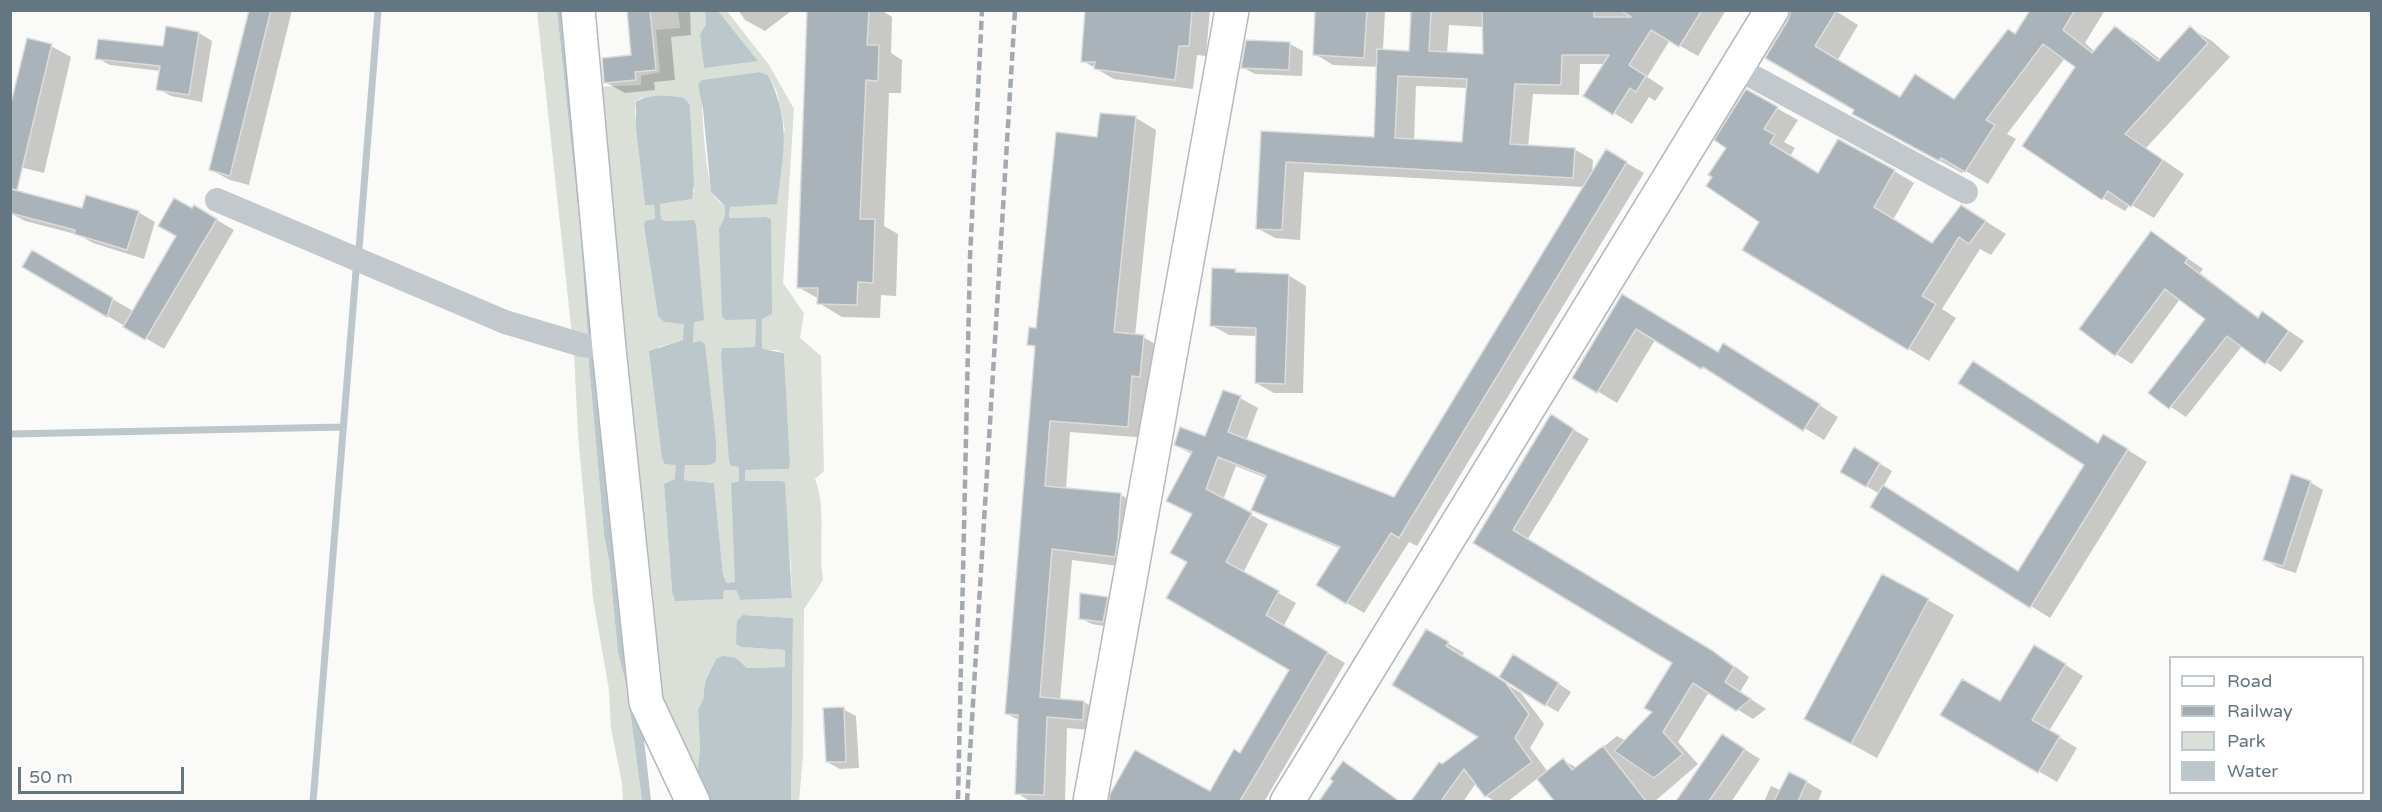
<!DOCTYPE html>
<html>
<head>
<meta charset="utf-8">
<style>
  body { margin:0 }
  #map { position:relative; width:2382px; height:812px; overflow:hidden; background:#fafaf8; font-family:"Varela Round",sans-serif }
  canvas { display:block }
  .frame { position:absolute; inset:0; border:12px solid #657683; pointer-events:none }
  .legend { position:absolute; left:2169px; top:656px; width:195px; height:138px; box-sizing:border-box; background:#fff; border:2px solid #c1c8cd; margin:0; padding:8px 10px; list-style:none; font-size:18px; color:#657683 }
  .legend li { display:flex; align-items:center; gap:12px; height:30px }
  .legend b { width:30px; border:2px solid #c1c8cd }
  .scale { position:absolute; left:18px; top:767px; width:166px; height:27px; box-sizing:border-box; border:3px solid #657683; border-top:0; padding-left:8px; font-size:18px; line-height:21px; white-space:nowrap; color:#657683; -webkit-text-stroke:4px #fff; paint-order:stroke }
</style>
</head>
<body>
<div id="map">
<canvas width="2382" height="812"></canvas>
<div class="frame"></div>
<ul class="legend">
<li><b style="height:8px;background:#fff"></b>Road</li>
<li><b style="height:8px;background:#a2aab0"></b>Railway</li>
<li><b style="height:16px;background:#dadfd7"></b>Park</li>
<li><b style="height:16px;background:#bbc7cb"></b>Water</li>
</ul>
<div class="scale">50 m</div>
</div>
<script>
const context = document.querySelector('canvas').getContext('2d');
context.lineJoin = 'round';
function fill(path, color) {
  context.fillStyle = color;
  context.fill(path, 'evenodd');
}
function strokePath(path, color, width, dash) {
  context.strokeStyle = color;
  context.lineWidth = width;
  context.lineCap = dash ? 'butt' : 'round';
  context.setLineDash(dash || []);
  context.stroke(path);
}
const green = new Path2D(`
  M 537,11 L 557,11 L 580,228 L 588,339 L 572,335 Z
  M 678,11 L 705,11 L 706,24 L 700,36 L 758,61 L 718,11 L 727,11 L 769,65 L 794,109 L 783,283 L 804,313 L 800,338 L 821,356 L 824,471 L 815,479 C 827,510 818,546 823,580 L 804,609 L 803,756 L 799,801 L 791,801 L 793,618 L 743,615 L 742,647 L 786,650 L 785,667 L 747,668 L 736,658 L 716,659 L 705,682 L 703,700 L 698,710 L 700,749 L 697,774 L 711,801 L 706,801 L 658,701 L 594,87 L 641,85 L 641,76 L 660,72 L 656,30 L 680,28 ZM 759,72 L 768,75 L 777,92 L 785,130 L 730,207 L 729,218 L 765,217 L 767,317 L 762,318 L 762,350 L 777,350 L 784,353 L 790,463 L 789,469 L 745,470 L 745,482 L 782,481 L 791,565 L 792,598 L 740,600 L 736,590 L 724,590 L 723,599 L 672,591 L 664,484 L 676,479 L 676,465 L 658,347 L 684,340 L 684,323 L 664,322 L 658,316 L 644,227 L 655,220 L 654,205 L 645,205 L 635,112 L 636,102 L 641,98 L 676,96 L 690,105 L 694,192 L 680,201 L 660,204 L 661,219 L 665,221 L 694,220 L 693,343 L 710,402 L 716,441 L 715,462 L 710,465 L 685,464 L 684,480 L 714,483 L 723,575 L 725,583 L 736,582 L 731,483 L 739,481 L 739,467 L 731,466 L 721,358 L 723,348 L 755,347 L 756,318 L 721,259 L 719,229 L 725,216 L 725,206 C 721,203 717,200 714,196 C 706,181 700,99 702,80 Z
  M 574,353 L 588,353 L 604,534 L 609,560 L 618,653 L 627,687 L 642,801 L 623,801 L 622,783 L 611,728 L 609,690 L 593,598 L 578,434 Z`);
const water = new Path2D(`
  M 557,11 L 566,11 L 598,338 L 588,339 L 580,228 Z
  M 705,11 L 718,11 L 758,61 L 704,68 L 700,35 L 706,24 Z
  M 759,72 L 768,75 C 792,123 783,154 777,204 L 730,207 L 729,218 L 765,217 L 771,219 L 772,314 L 762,319 L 762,349 L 784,353 L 790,463 L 789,469 L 745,470 L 745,481 L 782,481 L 785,483 L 792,598 L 740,600 L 736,590 L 724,590 L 723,599 L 675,601 L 672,591 L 664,484 L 675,479 L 676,465 L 665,464 L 662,458 L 649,351 L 683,340 L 684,324 L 664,322 L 658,316 L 644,227 L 645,221 L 655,219 L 654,205 L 645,205 L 636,128 L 636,102 C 647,94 671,95 684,98 L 690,105 L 694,184 L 692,199 L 660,204 L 661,219 L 665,221 L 694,220 L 696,225 L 704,320 L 694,322 L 693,343 L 700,341 L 705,344 L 716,441 L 716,462 L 710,465 L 685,465 L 684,480 L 714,483 L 723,575 L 726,583 L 735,582 L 731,483 L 739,481 L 739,467 L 731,466 L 729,460 L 721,358 L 722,348 L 755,347 L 756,319 L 726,320 L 722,317 L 719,229 L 725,216 L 725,206 L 711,192 L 703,109 L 698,84 L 702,80 Z
  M 588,353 L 600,354 L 651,801 L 642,801 L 627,687 L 618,653 L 609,560 L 604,534 Z
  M 743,615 L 793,618 L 791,801 L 711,801 L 697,774 L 700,749 L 698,710 L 703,700 L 705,682 L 716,659 L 723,656 L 736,658 L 747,668 L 785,667 L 785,650 L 742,647 L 736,644 L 737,621 Z`);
const shadow = new Path2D(`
  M 251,10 L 292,10 L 249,185 L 230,180 L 211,170 Z
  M 644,10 L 687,10 L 690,12 L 691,35 L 671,37 L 675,80 L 654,82 L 655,90 L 625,93 L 605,82 L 632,56 Z
  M 738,10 L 790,10 L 791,11 L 765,31 L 745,20 Z
  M 809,10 L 881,10 L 892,17 L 891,53 L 902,60 L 901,93 L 889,93 L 884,226 L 898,234 L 896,296 L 881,295 L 880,318 L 842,317 L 819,303 L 819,299 L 798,287 Z
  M 1162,10 L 1210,10 L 1206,56 L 1197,55 L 1193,89 L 1114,79 L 1083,61 Z
  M 1317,10 L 1385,10 L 1383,51 L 1410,52 L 1413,10 L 1726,10 L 1698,56 L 1670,40 L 1647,77 L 1664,88 L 1655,101 L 1649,97 L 1632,124 L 1585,95 L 1605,64 L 1580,64 L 1579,95 L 1533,94 L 1528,147 L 1574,149 L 1593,160 L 1592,174 L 1606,151 L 1644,173 L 1417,546 L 1409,542 L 1364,613 L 1347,603 L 1341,549 L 1271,519 L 1253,509 L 1266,478 L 1236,466 L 1223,500 L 1268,524 L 1243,573 L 1296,603 L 1283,627 L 1345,663 L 1264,802 L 1117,802 L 1112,799 L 1211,793 L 1241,755 L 1291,669 L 1189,562 L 1193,514 L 1193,455 L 1175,445 L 1206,438 L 1240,398 L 1258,408 L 1246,441 L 1395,499 L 1584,187 L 1304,172 L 1300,240 L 1275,238 L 1257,228 L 1262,132 L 1375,138 L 1378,67 L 1333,65 L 1315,54 ZM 1449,25 L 1484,27 L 1485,55 L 1447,54 ZM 1416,86 L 1468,88 L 1464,143 L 1414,140 Z
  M 1791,10 L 1834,10 L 1858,25 L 1837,61 L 1901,99 L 1955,100 L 2016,36 L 2032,10 L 2105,10 L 2085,43 L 2095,52 L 2115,28 L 2137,41 L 2161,60 L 2190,28 L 2212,41 L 2230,57 L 2146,148 L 2184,174 L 2154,218 L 2130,204 L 2125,211 L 2103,198 L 2078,67 L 2065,58 L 2007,134 L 2016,139 L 1988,184 L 1964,170 L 1962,173 L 1876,126 L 1856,110 L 1789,20 Z
  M 199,33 L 212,41 L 202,102 L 171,96 L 158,89 L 161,71 L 110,65 L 97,58 L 164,47 Z
  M 1290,44 L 1303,51 L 1302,76 L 1255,74 L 1242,67 Z
  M 51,46 L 71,57 L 44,173 L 20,167 Z
  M 1746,91 L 1798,120 L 1784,142 L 1795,148 L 1790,156 L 1819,174 L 1894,171 L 1914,183 L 1893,220 L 1933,244 L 1982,219 L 2006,234 L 1991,255 L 1980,249 L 1942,309 L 1956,318 L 1929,361 L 1744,249 L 1761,221 L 1728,147 Z
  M 1136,118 L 1156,130 L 1135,336 L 1143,337 L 1164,349 L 1148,438 L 1070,432 L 1066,489 L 1121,495 L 1141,506 L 1135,568 L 1072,560 L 1060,700 L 1084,702 L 1104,714 L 1103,731 L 1067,728 L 1065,802 L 1031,802 L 1017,793 L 1020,721 L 1006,713 L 1036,348 L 1029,344 L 1037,329 L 1099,138 Z
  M 195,207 L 234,230 L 164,349 L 24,267 L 32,252 L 133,311 Z
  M 83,209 L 138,212 L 155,222 L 144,259 L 93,243 L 79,235 L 25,221 L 10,213 Z
  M 2152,233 L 2203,269 L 2200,273 L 2259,318 L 2263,313 L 2304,341 L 2281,372 L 2242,346 L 2186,417 L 2150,393 L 2207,319 L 2180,299 L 2132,364 L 2116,354 Z
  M 1235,271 L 1241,274 L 1288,275 L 1306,286 L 1303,393 L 1274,393 L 1256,383 L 1257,336 L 1229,335 L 1211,325 Z
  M 1642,307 L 1719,353 L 1743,357 L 1838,417 L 1824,440 L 1723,378 L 1722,379 L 1655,340 L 1617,403 L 1574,377 Z
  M 1973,363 L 2099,444 L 2123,447 L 2147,462 L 2050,618 L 1872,506 L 1880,494 L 1842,472 L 1855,449 L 1892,471 L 1883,487 L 2019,572 L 2086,465 Z
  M 1551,416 L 1589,439 L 1527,540 L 1729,662 L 1749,677 L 1740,692 L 1766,709 L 1753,719 L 1709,692 L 1678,742 L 1698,764 L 1654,802 L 1553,802 L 1555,800 L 1538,778 L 1507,802 L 1496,802 L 1486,796 L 1476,783 L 1463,802 L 1412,802 L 1439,764 L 1442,765 L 1480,737 L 1427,631 L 1464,653 L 1461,657 L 1521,693 L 1544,724 L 1530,748 L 1548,772 L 1563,760 L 1577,768 L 1617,736 L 1626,741 L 1654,712 L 1674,662 L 1475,542 Z
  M 2310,482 L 2323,490 L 2296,573 L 2277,567 L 2264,559 Z
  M 1107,598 L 1119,605 L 1115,628 L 1092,624 L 1080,618 Z
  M 1928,600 L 1954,615 L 1877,758 L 1831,733 Z
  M 2053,657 L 2083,676 L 2049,731 L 2077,748 L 2057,782 L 1942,715 L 2001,703 Z
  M 1527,663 L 1571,692 L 1558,712 L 1546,705 Z
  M 843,709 L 856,716 L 859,768 L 840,769 L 827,762 Z
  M 1723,736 L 1760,759 L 1731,802 L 1678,802 Z
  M 1343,763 L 1359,772 L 1400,802 L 1321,802 L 1335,781 Z
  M 1807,782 L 1822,791 L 1818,802 L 1764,802 L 1771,786 L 1782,791 Z`);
const stream = new Path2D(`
  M 359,249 L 378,10
  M 10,434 L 342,427
  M 313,802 L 356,271`);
const building = new Path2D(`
  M 249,10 L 271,10 L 230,176 L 209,170 Z
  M 627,10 L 650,10 L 656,70 L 635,72 L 636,80 L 604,83 L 602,58 L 631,55 Z
  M 807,10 L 869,10 L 867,45 L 879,45 L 878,81 L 866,80 L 860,219 L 875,219 L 873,283 L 858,282 L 857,305 L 817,304 L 818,288 L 797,288 Z
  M 1085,10 L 1192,10 L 1189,46 L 1179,46 L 1175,80 L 1094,69 L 1095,62 L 1081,62 Z
  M 1315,10 L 1367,10 L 1364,58 L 1313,55 Z
  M 1411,10 L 1431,10 L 1429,51 L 1483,54 L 1482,10 L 1594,10 L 1594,17 L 1631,17 L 1620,10 L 1702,10 L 1679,47 L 1651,30 L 1629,65 L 1646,76 L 1636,92 L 1630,88 L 1613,115 L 1583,96 L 1609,55 L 1562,55 L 1561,85 L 1515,84 L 1510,144 L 1575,148 L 1573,178 L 1286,162 L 1282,230 L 1256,229 L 1261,131 L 1374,137 L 1377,49 L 1409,51 ZM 1398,76 L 1467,79 L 1462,142 L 1395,138 Z
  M 1791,10 L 1837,10 L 1815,46 L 1900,97 L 1915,74 L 1954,99 L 2008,29 L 2015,34 L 2030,10 L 2075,10 L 2063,30 L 2092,53 L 2115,26 L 2158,61 L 2190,26 L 2208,43 L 2125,134 L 2163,160 L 2131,207 L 2108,191 L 2102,200 L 2022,146 L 2075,67 L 2043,44 L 1986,120 L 1995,125 L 1965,172 L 1941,158 L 1939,161 L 1852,114 L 1854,110 L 1765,58 L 1788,20 Z
  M 166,26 L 199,32 L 189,95 L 156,90 L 160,66 L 95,59 L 98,39 L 163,46 Z
  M 27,38 L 52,44 L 17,190 L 11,189 L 82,208 L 86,195 L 139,211 L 127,250 L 74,234 L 75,230 L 10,213 L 10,107 Z
  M 1246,40 L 1290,42 L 1289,70 L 1241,68 Z
  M 1746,89 L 1778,107 L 1764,129 L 1775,135 L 1770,143 L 1818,173 L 1838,139 L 1895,170 L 1874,207 L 1932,243 L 1961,205 L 1986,221 L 1969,244 L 1959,237 L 1922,296 L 1936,304 L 1908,350 L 1742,250 L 1759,222 L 1706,186 L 1712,177 L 1708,175 L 1726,148 L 1714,140 Z
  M 1100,113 L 1136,116 L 1114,332 L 1144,335 L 1140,377 L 1132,376 L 1128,427 L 1050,421 L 1045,486 L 1121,493 L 1118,540 L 1115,557 L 1052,549 L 1040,697 L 1084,701 L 1083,720 L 1047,717 L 1044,795 L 1015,794 L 1018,715 L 1005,714 L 1035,346 L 1027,345 L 1029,327 L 1036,328 L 1056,132 L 1097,137 Z
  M 1606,149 L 1627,162 L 1399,538 L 1391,533 L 1346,604 L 1316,585 L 1340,547 L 1251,510 L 1266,476 L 1218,457 L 1206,489 L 1252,513 L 1226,562 L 1279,591 L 1266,615 L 1328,652 L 1240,801 L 1109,801 L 1110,794 L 1135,750 L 1210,791 L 1234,749 L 1240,753 L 1289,670 L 1166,598 L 1187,562 L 1170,553 L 1192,514 L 1166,501 L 1192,452 L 1174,445 L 1180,427 L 1205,436 L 1223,390 L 1241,396 L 1228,432 L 1394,497 Z
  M 174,198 L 192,208 L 194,205 L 217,219 L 145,340 L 123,327 L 176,236 L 158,226 Z
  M 2151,231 L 2188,258 L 2185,263 L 2258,318 L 2262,311 L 2289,331 L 2265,364 L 2227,336 L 2169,409 L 2148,393 L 2205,319 L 2165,289 L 2115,356 L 2079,329 Z
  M 32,250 L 113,298 L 107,317 L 22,267 Z
  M 1212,268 L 1236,269 L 1235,272 L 1289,274 L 1285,384 L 1255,383 L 1256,328 L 1210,326 Z
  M 1622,294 L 1718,352 L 1723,343 L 1820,404 L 1803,431 L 1703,367 L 1701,369 L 1636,329 L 1597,393 L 1572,378 Z
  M 1973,361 L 2098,443 L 2103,434 L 2128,449 L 2030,608 L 1870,507 L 1883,485 L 2018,571 L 2084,465 L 1958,383 Z
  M 1551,414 L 1574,429 L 1513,530 L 1713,651 L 1734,667 L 1725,682 L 1751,699 L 1736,711 L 1693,683 L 1663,732 L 1683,754 L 1654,778 L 1614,751 L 1652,712 L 1644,708 L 1672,663 L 1473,543 Z
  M 1854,447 L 1880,463 L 1866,487 L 1840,472 Z
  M 2291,474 L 2311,481 L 2283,566 L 2263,560 Z
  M 1882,574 L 1929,599 L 1851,744 L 1804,719 Z
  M 1080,593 L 1108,597 L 1103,622 L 1079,619 Z
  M 1426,629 L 1449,642 L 1446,646 L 1505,682 L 1529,714 L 1515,738 L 1532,762 L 1485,797 L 1464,769 L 1441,801 L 1411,801 L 1439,762 L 1442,764 L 1478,737 L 1392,685 Z
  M 2034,645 L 2066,664 L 2032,720 L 2060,736 L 2038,773 L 1940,715 L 1962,679 L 2000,701 Z
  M 1513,654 L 1559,683 L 1545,706 L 1499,677 Z
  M 844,707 L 846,762 L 826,762 L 823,708 Z
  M 1722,734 L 1745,749 L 1709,801 L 1676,801 Z
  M 1603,746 L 1646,801 L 1554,801 L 1537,779 L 1563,758 L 1572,770 Z
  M 1343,761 L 1399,801 L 1319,801 L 1333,781 L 1330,779 Z
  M 1789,772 L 1807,781 L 1798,801 L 1774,801 Z`);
const street = new Path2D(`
  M 1737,68 L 1966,192
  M 217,200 L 505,322 L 582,345 L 609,349`);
const secondary = new Path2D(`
  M 578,10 L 609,349 L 646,702 L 693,802
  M 1287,802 L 1772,10`);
const primary = new Path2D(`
  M 1090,802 L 1232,10`);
const rail = new Path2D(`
  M 958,799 L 970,257 L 982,10
  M 967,802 L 1015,10`);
fill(green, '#dadfd7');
fill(water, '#bbc7cb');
fill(shadow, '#0003');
strokePath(stream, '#bbc7cb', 7);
fill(building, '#aab3b9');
strokePath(building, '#dcdcda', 1.5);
strokePath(secondary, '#b3babf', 36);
strokePath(primary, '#b5babe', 36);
strokePath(street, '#c3c8cc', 24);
strokePath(secondary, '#fff', 33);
strokePath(primary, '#fff', 33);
strokePath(rail, '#a2aab0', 4.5, [9, 4.5]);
</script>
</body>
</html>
